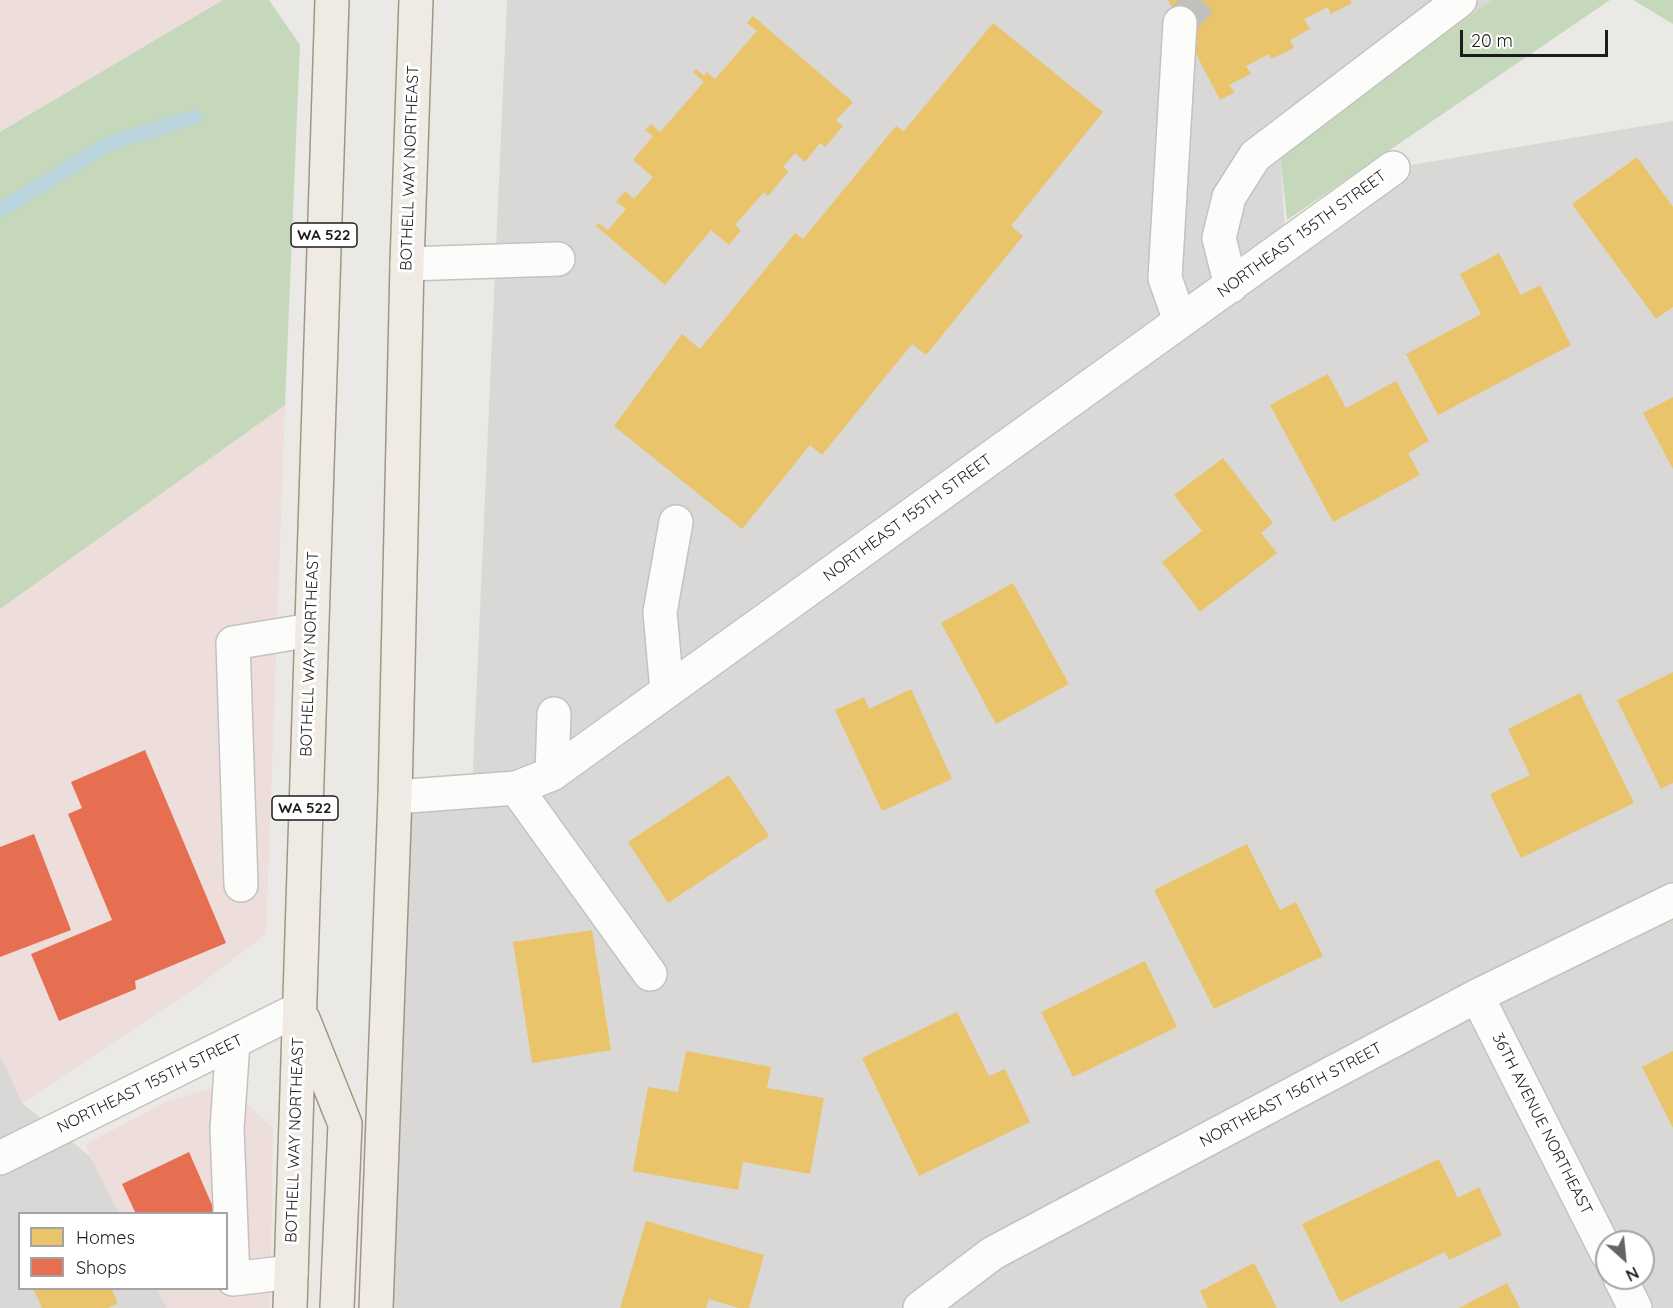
<!DOCTYPE html>
<html>
<head>
<meta charset="utf-8">
<style>
  body { margin:0 }
  #map { position:relative; width:1673px; height:1308px; overflow:hidden; background:#ebe9e5; font-family:Quicksand,sans-serif }
  canvas { display:block }
  .legend { position:absolute; left:18px; top:1212px; width:210px; height:78px; box-sizing:border-box; background:#fff; border:2px solid #a4a4a4; margin:0; padding:8px 10px; list-style:none; font-size:18px; color:#1c1c1c }
  .legend li { display:flex; align-items:center; gap:12px; height:30px }
  .legend b { width:30px; border:2px solid #a4a4a4 }
  .north { position:absolute; left:1595px; top:1230px; width:60px; height:60px; box-sizing:border-box; background:#fff; border:2px solid #a4a4a4; border-radius:50%; rotate:153deg; font-size:16px; font-weight:700; line-height:24px; text-align:center; color:#1c1c1c }
  .north::after { content:''; display:block; margin:auto; width:21px; height:27px; background:#646462; clip-path:polygon(50% 0,100% 100%,50% 72%,0 100%) }
  .scale { position:absolute; left:1460px; top:30px; width:148px; height:27px; box-sizing:border-box; border:3px solid #1c1c1c; border-top:0; padding-left:8px; font-size:18px; line-height:21px; white-space:nowrap; color:#1c1c1c; -webkit-text-stroke:4px #fff; paint-order:stroke }
</style>
</head>
<body>
<div id="map">
<canvas width="1673" height="1308"></canvas>
<ul class="legend">
<li><b style="height:16px;background:#e9c46a"></b>Homes</li>
<li><b style="height:16px;background:#e76f51"></b>Shops</li>
</ul>
<div class="north">N</div>
<div class="scale">20 m</div>
</div>
<script>
const context = document.querySelector('canvas').getContext('2d');
context.lineJoin = 'round';
function fill(path, color) {
  context.fillStyle = color;
  context.fill(path, 'evenodd');
}
function strokePath(path, color, width, dash) {
  context.strokeStyle = color;
  context.lineWidth = width;
  context.lineCap = dash ? 'butt' : 'round';
  context.setLineDash(dash || []);
  context.stroke(path);
}
function label(font, color, halo, rows, align = 'center') {
  context.font = font + ' Quicksand,sans-serif';
  context.lineWidth = 6;
  context.setLineDash([]);
  context.textBaseline = 'middle';
  context.strokeStyle = halo;
  context.fillStyle = color;
  for (const [text, x, y, turn = 0] of rows) {
    context.save();
    context.translate(x, y);
    context.rotate((+turn || 0) * Math.PI / 180);
    context.textAlign = isNaN(turn) ? turn : align;
    if (halo) context.strokeText(text, 0, 0);
    context.fillText(text, 0, 0);
    context.restore();
  }
}
const residential = new Path2D(`
  M 507,0 L 1491,0 L 1280,155 L 1286,244 L 1393,168 L 1673,121 L 1673,1308 L 379,1308 L 395,797 L 472,791 ZM 1607,1242 L 1643,1242 L 1643,1278 L 1607,1278 Z
  M 0,1054 L 22,1103 L 90,1156 L 119,1213 L 20,1214 L 20,1288 L 157,1289 L 167,1308 L 0,1308 Z`);
const commercial = new Path2D(`
  M 0,0 L 225,0 L 0,143 Z
  M 285,405 L 266,934 L 202,983 L 22,1103 L 0,1054 L 0,609 Z
  M 209,1089 L 244,1101 L 273,1128 L 270,1308 L 167,1308 L 157,1289 L 226,1288 L 226,1214 L 119,1213 L 85,1145 L 165,1102 Z`);
const forest = new Path2D(`
  M 223,0 L 269,0 L 300,45 L 285,405 L 0,609 L 0,132 Z
  M 1491,0 L 1610,0 L 1287,220 L 1280,155 Z
  M 1633,0 L 1673,0 L 1673,24 Z`);
const homes = new Path2D(`
  M 1168,0 L 1350,0 L 1352,3 L 1331,14 L 1328,7 L 1304,19 L 1310,29 L 1290,40 L 1294,48 L 1271,59 L 1269,54 L 1246,66 L 1251,74 L 1229,85 L 1235,92 L 1220,100 Z
  M 753,16 L 853,102 L 836,120 L 843,126 L 825,147 L 820,143 L 805,162 L 795,153 L 783,167 L 789,171 L 768,196 L 764,192 L 735,225 L 741,230 L 729,245 L 711,230 L 665,285 L 596,226 L 598,223 L 608,230 L 626,209 L 616,202 L 625,191 L 634,199 L 653,177 L 633,160 L 653,136 L 645,130 L 651,124 L 660,132 L 704,82 L 693,72 L 696,69 L 704,76 L 706,72 L 715,79 L 757,31 L 747,23 Z
  M 993,23 L 1103,112 L 1011,226 L 1023,236 L 926,355 L 912,344 L 822,455 L 810,445 L 742,529 L 614,426 L 682,334 L 700,349 L 795,233 L 803,239 L 896,126 L 904,131 Z
  M 1637,157 L 1673,207 L 1673,307 L 1656,319 L 1572,204 Z
  M 1499,253 L 1521,295 L 1540,285 L 1571,345 L 1438,415 L 1406,354 L 1481,314 L 1460,274 Z
  M 1328,374 L 1346,408 L 1396,381 L 1429,441 L 1408,453 L 1420,475 L 1333,522 L 1270,405 Z
  M 1673,397 L 1673,469 L 1643,413 Z
  M 1223,458 L 1273,523 L 1261,533 L 1277,553 L 1200,612 L 1162,562 L 1202,531 L 1174,495 Z
  M 1013,583 L 1069,684 L 996,724 L 941,623 Z
  M 1673,672 L 1673,783 L 1661,789 L 1617,700 Z
  M 911,689 L 952,779 L 882,811 L 835,710 L 864,697 L 869,709 Z
  M 1580,693 L 1634,803 L 1521,858 L 1490,794 L 1530,775 L 1508,729 Z
  M 729,775 L 769,836 L 668,903 L 628,842 Z
  M 1247,844 L 1280,910 L 1296,902 L 1323,956 L 1214,1009 L 1154,890 Z
  M 592,930 L 611,1050 L 532,1063 L 513,942 Z
  M 1145,961 L 1177,1027 L 1073,1077 L 1041,1012 Z
  M 957,1012 L 989,1076 L 1005,1069 L 1030,1122 L 919,1176 L 862,1058 Z
  M 686,1051 L 771,1067 L 767,1088 L 824,1098 L 810,1174 L 743,1162 L 738,1190 L 633,1171 L 648,1087 L 678,1092 Z
  M 1673,1051 L 1673,1128 L 1642,1067 Z
  M 1439,1159 L 1458,1198 L 1479,1187 L 1502,1235 L 1449,1260 L 1445,1252 L 1340,1302 L 1302,1224 Z
  M 646,1221 L 764,1255 L 749,1308 L 739,1308 L 709,1299 L 706,1308 L 620,1308 Z
  M 1254,1263 L 1277,1308 L 1208,1308 L 1200,1291 Z
  M 1507,1283 L 1520,1308 L 1459,1308 Z
  M 33,1288 L 111,1288 L 118,1303 L 108,1308 L 42,1308 Z`);
const shops = new Path2D(`
  M 145,750 L 226,943 L 135,981 L 136,989 L 59,1021 L 31,954 L 112,920 L 68,814 L 82,808 L 71,782 Z
  M 34,834 L 71,930 L 0,957 L 0,847 Z
  M 189,1152 L 216,1214 L 136,1214 L 122,1184 Z`);
const stream = new Path2D(`
  M 0,210 L 108,144 L 194,117`);
const minorTunnel = new Path2D(`
  M 1180,23 L 1201,0`);
const minor = new Path2D(`
  M 1180,23 L 1165,278 L 1180,321
  M 407,264 L 558,259
  M 1231,286 L 1219,238 L 1229,197 L 1255,156 L 1460,0
  M 667,691 L 660,612 L 676,522
  M 552,774 L 554,714
  M 516,788 L 650,974
  M 395,797 L 516,788 L 552,774 L 1393,168
  M 241,885 L 233,643 L 311,630
  M 1477,996 L 1607,1253
  M 233,1042 L 227,1129 L 233,1279 L 291,1272
  M 0,1158 L 299,1009
  M 1620,1278 L 1635,1308
  M 920,1308 L 993,1253 L 1477,996 L 1673,900`);
const major = new Path2D(`
  M 303,1019 L 345,1124 L 337,1308
  M 290,1308 L 332,0
  M 376,1308 L 395,797 L 407,264 L 416,0`);
const shields = [
  [324,235,66],
  [305,808,66]
];
const shieldNames = [
  ["WA 522",324,235],
  ["WA 522",305,808]
];
const streetNames = [
  ["BOTHELL WAY NORTHEAST",410,168,-88],
  ["NORTHEAST 155TH STREET",1302,234,-36],
  ["NORTHEAST 155TH STREET",908,518,-36],
  ["BOTHELL WAY NORTHEAST",310,654,-88],
  ["NORTHEAST 155TH STREET",150,1084,-26],
  ["NORTHEAST 156TH STREET",1291,1095,-28],
  ["36TH AVENUE NORTHEAST",1542,1124,63],
  ["BOTHELL WAY NORTHEAST",295,1140,-88]
];
fill(residential, '#dad8d6');
fill(commercial, '#eddddb');
fill(forest, '#c5d8bc');
fill(homes, '#e9c46a');
fill(shops, '#e76f51');
strokePath(stream, '#bad5dd', 15);
strokePath(minorTunnel, '#c2c0bd', 33, [33, 16]);
strokePath(minor, '#c3c2c1', 36);
strokePath(major, '#a09783', 36);
strokePath(minor, '#fcfcfb', 33);
strokePath(major, '#efebe4', 33);
for (const [x, y, w] of shields) {
  const box = new Path2D();
  box.roundRect(x - w / 2, y - 12, w, 24, 4.5);
  context.fillStyle = '#fff';
  context.fill(box);
  strokePath(box, '#1c1c1c', 1.5);
}
label('bold 15px', '#1c1c1c', null, shieldNames);
label('16px', '#1c1c1c', '#fff', streetNames);
</script>
</body>
</html>
